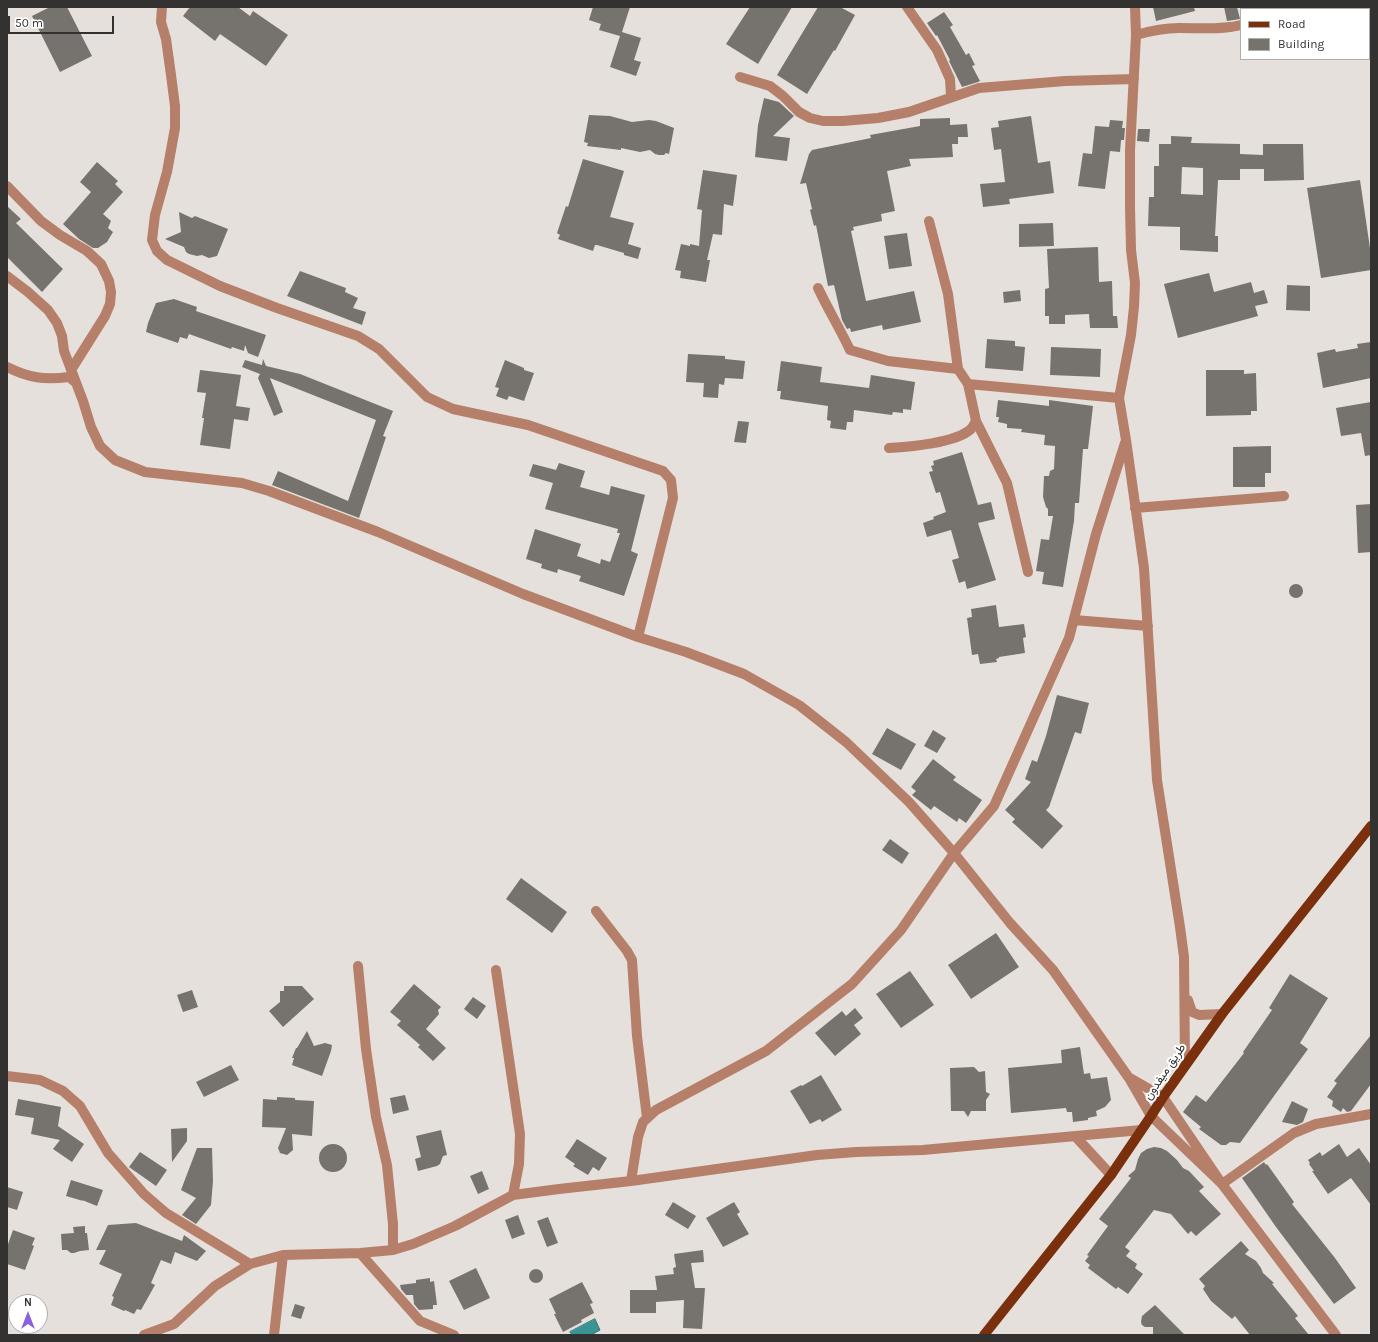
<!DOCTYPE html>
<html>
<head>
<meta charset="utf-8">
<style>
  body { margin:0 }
  #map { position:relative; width:1378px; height:1342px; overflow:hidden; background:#e5e0db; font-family:Karla,sans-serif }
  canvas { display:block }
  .frame { position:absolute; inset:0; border:8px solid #343230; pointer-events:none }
  .legend { position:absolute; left:1240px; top:8px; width:130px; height:52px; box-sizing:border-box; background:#fff; border:1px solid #aeadac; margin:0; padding:5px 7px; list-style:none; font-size:12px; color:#343230 }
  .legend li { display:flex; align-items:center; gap:8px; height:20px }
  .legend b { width:20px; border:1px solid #aeadac }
  .north { position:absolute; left:8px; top:1294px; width:40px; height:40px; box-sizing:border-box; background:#fff; border:1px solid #aeadac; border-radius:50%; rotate:0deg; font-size:11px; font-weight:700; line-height:16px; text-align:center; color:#343230 }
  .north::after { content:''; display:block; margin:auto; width:14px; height:18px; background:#8963de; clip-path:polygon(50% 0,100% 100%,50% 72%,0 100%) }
  .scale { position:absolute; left:8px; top:16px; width:106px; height:18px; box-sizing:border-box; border:2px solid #343230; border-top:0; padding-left:5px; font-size:12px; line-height:14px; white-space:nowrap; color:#343230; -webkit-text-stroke:3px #fff; paint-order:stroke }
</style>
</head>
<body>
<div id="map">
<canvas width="1378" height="1342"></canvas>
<div class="frame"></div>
<ul class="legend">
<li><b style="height:5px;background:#7a300c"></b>Road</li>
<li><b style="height:11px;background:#76726d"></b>Building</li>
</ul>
<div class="north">N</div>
<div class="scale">50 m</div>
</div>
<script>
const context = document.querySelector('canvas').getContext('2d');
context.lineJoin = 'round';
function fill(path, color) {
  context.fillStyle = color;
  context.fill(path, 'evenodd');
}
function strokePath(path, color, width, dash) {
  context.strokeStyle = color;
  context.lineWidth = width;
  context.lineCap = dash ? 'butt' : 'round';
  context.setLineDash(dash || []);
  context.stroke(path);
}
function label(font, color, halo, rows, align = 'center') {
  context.font = font + ' Karla,Vazirmatn,sans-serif';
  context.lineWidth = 4;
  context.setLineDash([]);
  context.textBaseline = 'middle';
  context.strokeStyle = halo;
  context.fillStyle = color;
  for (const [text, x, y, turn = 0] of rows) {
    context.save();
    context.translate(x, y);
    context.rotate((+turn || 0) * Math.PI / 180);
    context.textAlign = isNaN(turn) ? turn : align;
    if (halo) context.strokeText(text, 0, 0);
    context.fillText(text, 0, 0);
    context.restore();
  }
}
const water = new Path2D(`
  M 595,1319 L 600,1330 L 591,1335 L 572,1335 L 570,1332 Z`);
const building = new Path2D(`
  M 50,7 L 67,7 L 92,56 L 60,72 L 32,16 Z
  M 190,7 L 238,7 L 250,16 L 253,11 L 288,35 L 266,66 L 220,34 L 215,41 L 183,16 Z
  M 593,7 L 630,7 L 622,32 L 641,38 L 634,60 L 641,62 L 636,76 L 610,67 L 620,36 L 599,30 L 601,24 L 589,20 Z
  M 750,7 L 792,7 L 758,64 L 726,44 Z
  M 818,7 L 840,7 L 855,15 L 835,51 L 834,50 L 807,94 L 777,75 Z
  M 1153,7 L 1194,7 L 1195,11 L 1156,21 Z
  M 1224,7 L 1237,7 L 1240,19 L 1227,21 Z
  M 944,12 L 953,25 L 950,27 L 966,55 L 969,53 L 975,65 L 972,66 L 980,81 L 978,82 L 962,87 L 949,61 L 950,60 L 937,35 L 936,36 L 927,23 Z
  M 764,98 L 779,102 L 794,116 L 773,136 L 790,138 L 787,161 L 755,157 L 758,125 Z
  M 589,115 L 610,116 L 632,122 L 649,120 L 656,121 L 674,128 L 669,154 L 666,153 L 664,155 L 659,155 L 655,154 L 650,150 L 640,152 L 621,148 L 621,150 L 587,146 L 588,143 L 584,142 Z
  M 1031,116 L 1038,163 L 1050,161 L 1054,193 L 1009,199 L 1010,204 L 983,207 L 980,184 L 1005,182 L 1001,149 L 994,150 L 991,128 L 999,127 L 998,121 Z
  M 950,118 L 950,125 L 967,124 L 968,137 L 958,137 L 958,144 L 952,144 L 953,157 L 909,159 L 911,166 L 887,171 L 895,211 L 881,214 L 882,221 L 853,227 L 854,230 L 851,231 L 866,301 L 914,291 L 921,322 L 883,330 L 882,325 L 851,332 L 850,328 L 847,329 L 842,320 L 834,285 L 828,286 L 816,225 L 814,226 L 810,210 L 812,209 L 806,183 L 800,184 L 809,154 L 812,150 L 871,138 L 870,135 L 920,126 L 920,119 Z
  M 1110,120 L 1123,121 L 1122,128 L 1125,128 L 1124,140 L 1121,140 L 1120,152 L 1110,151 L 1105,189 L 1078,186 L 1083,153 L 1092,154 L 1095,126 L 1109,127 Z
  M 1138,129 L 1150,129 L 1149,142 L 1137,141 Z
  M 1171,136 L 1192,137 L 1191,143 L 1240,144 L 1240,154 L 1263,155 L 1263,144 L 1303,144 L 1304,180 L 1264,181 L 1264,169 L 1240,169 L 1240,180 L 1218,180 L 1215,236 L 1218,236 L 1218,252 L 1180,250 L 1180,227 L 1148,226 L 1149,197 L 1154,197 L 1154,166 L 1159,166 L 1159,144 L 1171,144 ZM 1182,167 L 1203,168 L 1203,195 L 1181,194 Z
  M 583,159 L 624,171 L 610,217 L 634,223 L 628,244 L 641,248 L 638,259 L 624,255 L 624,253 L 597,245 L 595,245 L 593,251 L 558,239 L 560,235 L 557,233 L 566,206 L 568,207 Z
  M 97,162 L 118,181 L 115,184 L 123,192 L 103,214 L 111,221 L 108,228 L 113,232 L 107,242 L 98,248 L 93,248 L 79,239 L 63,224 L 91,192 L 80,182 Z
  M 703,170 L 737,175 L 733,206 L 724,204 L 722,235 L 713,234 L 707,260 L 710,260 L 706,282 L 680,278 L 681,271 L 675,270 L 681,244 L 690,246 L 690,244 L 699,246 L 702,210 L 697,209 Z
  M 1360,180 L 1371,255 L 1371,270 L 1321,278 L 1307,188 Z
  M 7,206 L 21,219 L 16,223 L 63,269 L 42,292 L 7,257 Z
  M 179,212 L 192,218 L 195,216 L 228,229 L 217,256 L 209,258 L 202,255 L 197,256 L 189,254 L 186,252 L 184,247 L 165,239 L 181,232 Z
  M 1053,223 L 1054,246 L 1019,247 L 1019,224 Z
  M 907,233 L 912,266 L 889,269 L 884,236 Z
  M 1098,247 L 1099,282 L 1112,281 L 1113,316 L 1117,316 L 1118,328 L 1090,328 L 1089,314 L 1065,315 L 1065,324 L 1049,324 L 1049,316 L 1045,316 L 1045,289 L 1049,288 L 1047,249 Z
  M 300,271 L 346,288 L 345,292 L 358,298 L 353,308 L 366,312 L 362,325 L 287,296 Z
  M 1209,273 L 1214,292 L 1251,282 L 1254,293 L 1264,290 L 1268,303 L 1255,306 L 1258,316 L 1178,338 L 1164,284 Z
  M 1287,285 L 1310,286 L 1310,311 L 1286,310 Z
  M 1020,290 L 1021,301 L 1004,303 L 1003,292 Z
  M 174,299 L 197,307 L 196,311 L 266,335 L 258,357 L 248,353 L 245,345 L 244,351 L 232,347 L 231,349 L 189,334 L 187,339 L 180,337 L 178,343 L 146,332 L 148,323 L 156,303 Z
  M 987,339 L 1015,341 L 1015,346 L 1025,347 L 1023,371 L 985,368 Z
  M 1371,342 L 1371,378 L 1323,388 L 1317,353 L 1335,349 L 1336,352 L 1358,348 L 1357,344 Z
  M 1051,347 L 1101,349 L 1100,377 L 1050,375 Z
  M 688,354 L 725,356 L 725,359 L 745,361 L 743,379 L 725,378 L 724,385 L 719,384 L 718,398 L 703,397 L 704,383 L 686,382 Z
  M 263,359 L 266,366 L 300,374 L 393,411 L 383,436 L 386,437 L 359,518 L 272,485 L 278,471 L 348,501 L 376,420 L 270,378 L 283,412 L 274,416 L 258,378 L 260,374 L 242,367 L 245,360 L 262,365 Z
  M 505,360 L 524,368 L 524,370 L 534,373 L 524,401 L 509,396 L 507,400 L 496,396 L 499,388 L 495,387 Z
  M 781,361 L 822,367 L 820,382 L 869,388 L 871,375 L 915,382 L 911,410 L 903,409 L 903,413 L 893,412 L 892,415 L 854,410 L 853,422 L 847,422 L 846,430 L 830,428 L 831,421 L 827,420 L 828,406 L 780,399 L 781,391 L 777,391 Z
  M 200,370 L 241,375 L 236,406 L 250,408 L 248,421 L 234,419 L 230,449 L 200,445 L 204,418 L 202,418 L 206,393 L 197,392 Z
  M 1206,370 L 1244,370 L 1244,374 L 1256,373 L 1257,411 L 1251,411 L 1251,415 L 1206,416 Z
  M 998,400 L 1049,406 L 1049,400 L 1093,406 L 1088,449 L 1083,449 L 1079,503 L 1075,503 L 1074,521 L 1063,587 L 1042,584 L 1044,572 L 1036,571 L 1041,539 L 1049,540 L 1053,516 L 1048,516 L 1048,509 L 1046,507 L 1043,497 L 1044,476 L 1049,476 L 1050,471 L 1054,469 L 1055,446 L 1044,445 L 1045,435 L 1021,432 L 1022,429 L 1007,428 L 1007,424 L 998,422 L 999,417 L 996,417 Z
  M 1371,402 L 1371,455 L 1365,456 L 1361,433 L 1341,436 L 1336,408 Z
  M 738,421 L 749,422 L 746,443 L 734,442 Z
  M 1271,446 L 1271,473 L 1265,473 L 1265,487 L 1233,487 L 1233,447 Z
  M 962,452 L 978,505 L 991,502 L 995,519 L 978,523 L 996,580 L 967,589 L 965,581 L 959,583 L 952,560 L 959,558 L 951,530 L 927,537 L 923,523 L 934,519 L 933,517 L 946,512 L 940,492 L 936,493 L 929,472 L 933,471 L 931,466 L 934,465 L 933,461 Z
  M 559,463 L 585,471 L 580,487 L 609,495 L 611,486 L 645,495 L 631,551 L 638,554 L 624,596 L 579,581 L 581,576 L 558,569 L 557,573 L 541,568 L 542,564 L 526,559 L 535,529 L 581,544 L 577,556 L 600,564 L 601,559 L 610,562 L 620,533 L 617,533 L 618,529 L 545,509 L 553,483 L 529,476 L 533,464 L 556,470 Z
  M 1371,504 L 1371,552 L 1358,553 L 1356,505 Z
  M1289 591a7 7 0 1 1 14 0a7 7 0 1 1-14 0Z
  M 996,605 L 999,627 L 1024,624 L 1026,637 L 1023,638 L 1025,653 L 999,657 L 999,658 L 996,659 L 997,662 L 980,664 L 978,654 L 972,655 L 967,618 L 972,617 L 971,609 Z
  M 1057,695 L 1089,703 L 1081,734 L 1075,732 L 1049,807 L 1046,810 L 1063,826 L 1042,849 L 1012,822 L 1015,819 L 1005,810 L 1031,782 L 1025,779 L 1032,760 L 1037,762 L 1046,736 Z
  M 887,728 L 916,744 L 901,770 L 872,754 Z
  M 933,730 L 946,738 L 937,753 L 924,746 Z
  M 933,759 L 956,777 L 953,780 L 982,800 L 966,823 L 959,818 L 957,822 L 934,806 L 931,810 L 912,795 L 916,791 L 911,787 Z
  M 890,839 L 909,853 L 902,864 L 882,850 Z
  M 521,878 L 567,912 L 552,933 L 506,899 Z
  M 996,933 L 1019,967 L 971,999 L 948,965 Z
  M 910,971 L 934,1005 L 901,1028 L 876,994 Z
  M 1290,974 L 1328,998 L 1300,1043 L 1308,1049 L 1240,1143 L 1230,1142 L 1226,1145 L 1221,1145 L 1199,1129 L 1201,1127 L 1183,1112 L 1196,1095 L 1206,1102 L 1244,1053 L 1243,1052 L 1272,1010 L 1269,1008 Z
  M 414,984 L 441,1007 L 438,1010 L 439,1014 L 426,1029 L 446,1048 L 433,1061 L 418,1047 L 420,1045 L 397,1025 L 401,1021 L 390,1012 Z
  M 284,986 L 302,986 L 314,999 L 283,1027 L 269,1011 L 280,1002 L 280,991 L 284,991 Z
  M 192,990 L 198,1007 L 183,1012 L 177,995 Z
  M 473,997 L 486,1006 L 477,1019 L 464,1009 Z
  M 855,1008 L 863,1018 L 854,1025 L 861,1034 L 835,1056 L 815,1033 L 842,1011 L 846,1016 Z
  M 307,1031 L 314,1046 L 325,1043 L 332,1045 L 331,1051 L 322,1076 L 292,1065 L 294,1058 L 292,1058 L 296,1048 L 297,1048 Z
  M 1371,1035 L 1371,1084 L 1351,1111 L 1347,1112 L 1343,1108 L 1341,1112 L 1332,1106 L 1333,1101 L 1327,1097 L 1337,1083 L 1334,1081 Z
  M 1080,1047 L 1084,1074 L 1090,1073 L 1091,1079 L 1107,1077 L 1111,1100 L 1105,1107 L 1096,1111 L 1097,1116 L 1088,1118 L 1088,1120 L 1073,1122 L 1072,1112 L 1067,1112 L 1066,1108 L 1011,1113 L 1008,1068 L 1062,1063 L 1061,1050 Z
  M 231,1065 L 239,1080 L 204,1097 L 196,1082 Z
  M 974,1067 L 979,1072 L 985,1071 L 986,1092 L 990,1094 L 986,1100 L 986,1111 L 971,1111 L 968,1117 L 964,1111 L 951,1111 L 950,1068 Z
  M 821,1075 L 842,1110 L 822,1122 L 820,1119 L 810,1124 L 790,1091 L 801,1085 L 802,1086 Z
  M 405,1095 L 409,1110 L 393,1114 L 390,1098 Z
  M 277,1097 L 295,1098 L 295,1100 L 314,1101 L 312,1136 L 292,1134 L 293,1150 L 287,1155 L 280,1153 L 278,1148 L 286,1128 L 262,1127 L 263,1099 L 277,1100 Z
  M 18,1099 L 61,1107 L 58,1126 L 84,1144 L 72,1162 L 53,1149 L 60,1140 L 31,1134 L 34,1118 L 15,1115 Z
  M 1292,1101 L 1308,1109 L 1303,1122 L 1297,1125 L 1282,1122 Z
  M 187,1128 L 187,1141 L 172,1162 L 171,1129 Z
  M 441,1130 L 447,1155 L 443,1156 L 440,1164 L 437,1166 L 418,1171 L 415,1159 L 421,1157 L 416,1136 Z
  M 577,1139 L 607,1158 L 599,1171 L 593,1167 L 588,1175 L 573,1166 L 575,1164 L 565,1157 Z
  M 1339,1144 L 1347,1157 L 1359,1148 L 1371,1165 L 1371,1205 L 1351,1178 L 1328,1194 L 1312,1171 L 1314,1171 L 1309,1164 L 1310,1163 L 1308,1160 L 1320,1152 L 1322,1156 Z
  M319 1158a14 14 0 1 1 28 0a14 14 0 1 1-28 0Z
  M 1154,1147 L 1161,1148 L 1167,1151 L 1177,1160 L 1183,1168 L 1189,1171 L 1204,1187 L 1199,1191 L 1221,1214 L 1196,1236 L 1191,1231 L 1188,1234 L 1171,1214 L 1154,1210 L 1125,1247 L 1130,1251 L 1126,1256 L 1137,1264 L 1135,1268 L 1143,1274 L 1128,1294 L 1118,1287 L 1116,1289 L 1088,1268 L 1090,1265 L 1085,1261 L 1089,1256 L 1087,1255 L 1108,1226 L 1099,1219 L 1131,1178 L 1128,1176 L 1135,1170 L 1138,1159 L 1141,1153 L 1147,1149 Z
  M 197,1148 L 212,1148 L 213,1181 L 211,1205 L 196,1224 L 182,1215 L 196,1198 L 181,1190 Z
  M 140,1152 L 167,1170 L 156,1186 L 129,1167 Z
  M 1264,1162 L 1266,1165 L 1267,1164 L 1294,1202 L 1292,1204 L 1335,1258 L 1356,1288 L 1334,1304 L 1276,1227 L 1242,1178 Z
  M 482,1171 L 489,1189 L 478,1194 L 470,1176 Z
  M 71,1180 L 103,1190 L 97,1206 L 82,1200 L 83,1201 L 66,1196 Z
  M 7,1187 L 23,1192 L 17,1210 L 7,1207 Z
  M 673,1202 L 696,1216 L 688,1229 L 665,1215 Z
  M 734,1202 L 740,1212 L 737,1214 L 749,1234 L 723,1247 L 706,1218 Z
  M 518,1215 L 525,1234 L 512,1239 L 505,1220 Z
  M 548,1217 L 558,1243 L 547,1247 L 537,1221 Z
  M 136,1223 L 182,1241 L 184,1235 L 206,1251 L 197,1261 L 175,1252 L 171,1264 L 161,1260 L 151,1283 L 155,1285 L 141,1310 L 137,1309 L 134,1314 L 125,1310 L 124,1311 L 111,1305 L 114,1297 L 112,1296 L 122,1274 L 99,1264 L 106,1250 L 96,1250 L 108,1225 Z
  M 85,1226 L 85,1233 L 87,1233 L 89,1250 L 80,1251 L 74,1253 L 71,1253 L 67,1250 L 62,1250 L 61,1234 L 74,1233 L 73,1227 Z
  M 13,1230 L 35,1238 L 32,1245 L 34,1246 L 25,1270 L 7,1264 L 7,1247 Z
  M 1241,1241 L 1249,1250 L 1245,1254 L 1256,1261 L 1261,1268 L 1263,1273 L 1274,1283 L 1272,1284 L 1298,1316 L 1295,1318 L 1309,1335 L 1250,1335 L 1235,1316 L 1232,1319 L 1211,1301 L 1203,1289 L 1205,1286 L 1199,1279 Z
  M 703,1250 L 704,1262 L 691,1263 L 695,1288 L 705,1288 L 702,1329 L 683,1328 L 684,1300 L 656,1302 L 656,1313 L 630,1313 L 630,1290 L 657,1290 L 655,1276 L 674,1274 L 673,1268 L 676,1267 L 674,1254 Z
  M 476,1268 L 490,1298 L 464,1310 L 449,1281 Z
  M529 1276a7 7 0 1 1 14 0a7 7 0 1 1-14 0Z
  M 430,1278 L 430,1282 L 434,1281 L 437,1305 L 433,1305 L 433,1309 L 419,1310 L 414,1304 L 413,1295 L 406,1295 L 401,1289 L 400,1285 L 416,1283 L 416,1280 Z
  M 582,1282 L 593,1303 L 590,1304 L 594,1313 L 581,1320 L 582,1322 L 563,1332 L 554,1314 L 556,1314 L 549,1299 Z
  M 295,1304 L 305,1307 L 301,1319 L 291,1316 Z
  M 1155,1305 L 1185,1335 L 1153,1335 L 1153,1327 L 1145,1327 L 1142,1325 L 1141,1322 L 1142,1316 Z`);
const minor = new Path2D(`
  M 162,7 L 161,22 L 166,39 L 171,75 L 175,106 L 175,128 L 167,172 L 155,215 L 152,240 L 157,251 L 167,260 L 220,286 L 277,308 L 358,336 L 379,349 L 427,397 L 453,409 L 528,425 L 663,471 L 671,480 L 673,498 L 638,637
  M 907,7 L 937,50 L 950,79 L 951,96
  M 1135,7 L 1136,35 L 1130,150 L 1130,207 L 1131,250 L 1135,283 L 1134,307 L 1131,335 L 1119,398 L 1126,440 L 1144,568 L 1157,780 L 1180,927 L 1184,957 L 1185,1064
  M 1369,32 L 1371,33
  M 1136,35 C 1150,31 1165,28 1179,28 C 1200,28 1221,30 1241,25
  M 740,77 L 770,86 L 783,96 L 799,112 L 810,118 L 823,121 L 843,121 L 878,118 L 909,112 L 979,88 L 1065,81 L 1134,79
  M 7,186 L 41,221 L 60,235 L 87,251 L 101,264 L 109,281 L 111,292 L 110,304 L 105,316 L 71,370
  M 929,221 L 948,294 L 958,369
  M 7,276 L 28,292 L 48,310 L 57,323 L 62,336 L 64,351 L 83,401 L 91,427 L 100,446 L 115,460 L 145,472 L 242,483 L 269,491 L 378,532 L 523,594 L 638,637 L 686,652 L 744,674 L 799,705 L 846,742 L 909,802 L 954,853 L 1010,923 L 1053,970 L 1129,1078 L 1151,1116 L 1222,1184
  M 818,288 C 828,309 840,329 850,350 L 888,361 L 958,369 L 968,384 L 1119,398
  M 7,367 C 29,378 44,380 69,377 L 75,382
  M 976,421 L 1007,483 L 1028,572
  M 889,448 C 909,447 956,443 971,429 C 973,427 974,424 976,421 L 968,384
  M 1135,508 L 1284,496
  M 1074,620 L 1148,626
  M 596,911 L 627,951 L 632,960 L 637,1036 L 647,1118
  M 358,966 L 366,1049 L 376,1117 L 387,1165 L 393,1224 L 393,1250
  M 496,970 L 520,1134 L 519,1164 L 513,1195
  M 1188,1000 L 1192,1012 L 1199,1015 L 1222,1014
  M 7,1076 L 40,1080 L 63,1091 L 80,1106 L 108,1153 L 144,1194 L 166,1213 L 250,1264
  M 1130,1078 L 1163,1097 L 1222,1184 L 1336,1335
  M 1075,1136 L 1111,1175
  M 631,1181 L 638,1137 L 643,1122 L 656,1110 L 766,1051 L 852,984 L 901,930 L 954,853 L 994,806 L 1069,638 L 1096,534 L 1125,443
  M 1222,1184 L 1294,1133 L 1316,1124 L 1371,1114
  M 360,1253 L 420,1321 L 454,1335
  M 144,1335 L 174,1324 L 215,1286 L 250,1264 L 283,1255 L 360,1253 L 393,1250 L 413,1244 L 455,1226 L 513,1195 L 559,1189 L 631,1181 L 817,1155 L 856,1152 L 923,1150 L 1141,1130
  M 274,1335 L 283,1255`);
const major = new Path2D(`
  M 984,1335 L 1111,1175 L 1151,1116 L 1163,1097 L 1222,1014 L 1371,826`);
const streetNames = [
  ["طريق ميفدون",1165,1072,-56]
];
fill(water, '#399495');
strokePath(water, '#387777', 1);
fill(building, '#76726d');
strokePath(minor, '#b57f69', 10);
strokePath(major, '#7a300c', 10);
label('12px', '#343230', '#fff', streetNames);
</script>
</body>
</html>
